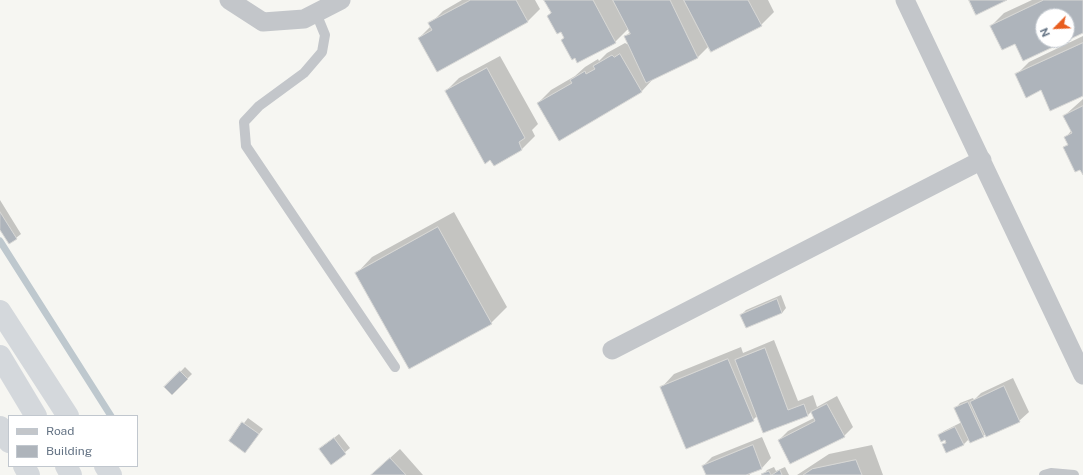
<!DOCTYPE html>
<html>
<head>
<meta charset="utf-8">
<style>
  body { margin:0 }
  #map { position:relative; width:1083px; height:475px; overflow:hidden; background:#f6f6f2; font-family:"Public Sans",sans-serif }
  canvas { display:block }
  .legend { position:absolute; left:8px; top:415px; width:130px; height:52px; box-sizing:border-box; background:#fff; border:1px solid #c1c7ce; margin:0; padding:5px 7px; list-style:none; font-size:12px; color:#647384 }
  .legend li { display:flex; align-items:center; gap:8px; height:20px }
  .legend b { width:20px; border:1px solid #c1c7ce }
  .north { position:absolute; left:1035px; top:8px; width:40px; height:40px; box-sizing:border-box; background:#fff; border:1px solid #c1c7ce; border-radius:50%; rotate:246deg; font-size:11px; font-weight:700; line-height:16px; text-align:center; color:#647384 }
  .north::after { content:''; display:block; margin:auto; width:14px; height:18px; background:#e85e20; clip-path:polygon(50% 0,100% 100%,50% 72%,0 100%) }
</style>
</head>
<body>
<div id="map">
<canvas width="1083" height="475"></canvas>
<ul class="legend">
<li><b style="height:5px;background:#c3c6ca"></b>Road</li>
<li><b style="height:11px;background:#aeb4bb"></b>Building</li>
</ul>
<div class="north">N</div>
</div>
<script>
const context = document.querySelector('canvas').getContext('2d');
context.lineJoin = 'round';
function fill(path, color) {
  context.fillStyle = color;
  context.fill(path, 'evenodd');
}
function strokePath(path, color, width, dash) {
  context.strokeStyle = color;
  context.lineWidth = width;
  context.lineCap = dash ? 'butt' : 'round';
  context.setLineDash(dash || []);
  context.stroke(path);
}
const shadow = new Path2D(`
  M 462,0 L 535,0 L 540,9 L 527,22 L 419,38 L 431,26 L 430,24 L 443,11 Z
  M 545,0 L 768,0 L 774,12 L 761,25 L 709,46 L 698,57 L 654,78 L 642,91 L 560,140 L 538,103 L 551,90 L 575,76 L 585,67 L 598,59 L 599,61 L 607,53 L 625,43 L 629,45 L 625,37 L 630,32 L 628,29 L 615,42 L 578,62 L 562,40 L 565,37 Z
  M 1032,0 L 1083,0 L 1083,32 L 1067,39 L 1067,16 L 1043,16 L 1043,40 L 1066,40 L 1015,43 L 991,26 L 1004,13 Z
  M 1083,36 L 1083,95 L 1042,89 L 1016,75 L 1029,62 Z
  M 500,56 L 538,124 L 532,130 L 535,136 L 522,149 L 494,164 L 446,91 L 459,78 Z
  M 1083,99 L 1083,173 L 1064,147 L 1069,143 L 1066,137 L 1071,131 L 1064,116 Z
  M 0,200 L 21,234 L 16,238 L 0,229 Z
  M 454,212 L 507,307 L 491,323 L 357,273 L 372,257 Z
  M 781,295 L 786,308 L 782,313 L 746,327 L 741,315 L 746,310 Z
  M 774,340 L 798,401 L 813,395 L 817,407 L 837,396 L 853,427 L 844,436 L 779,440 L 788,431 L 814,418 L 811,412 L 808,415 L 763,432 L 757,416 L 753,420 L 662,387 L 674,374 L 741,347 L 743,353 Z
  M 185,367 L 192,374 L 172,394 L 166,387 Z
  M 1013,378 L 1029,412 L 1019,421 L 986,434 L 983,436 L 969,439 L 963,445 L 943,444 L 947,441 L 945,439 L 939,435 L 944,431 L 962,422 L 956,408 L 960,403 L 973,398 L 974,400 L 981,393 Z
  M 248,418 L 263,429 L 245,452 L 230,441 Z
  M 339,434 L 350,448 L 331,464 L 320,449 Z
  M 762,437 L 771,458 L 762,468 L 749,473 L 750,475 L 707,475 L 703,466 L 712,457 Z
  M 872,445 L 883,475 L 797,475 L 829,454 Z
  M 400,449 L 423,475 L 372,475 L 380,467 Z
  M 774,467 L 776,471 L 785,467 L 789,475 L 763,475 L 767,470 Z`);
const stream = new Path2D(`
  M 0,241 L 111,416`);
const building = new Path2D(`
  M 471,0 L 516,0 L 528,22 L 437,72 L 418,38 L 432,30 L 428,23 Z
  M 544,0 L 593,0 L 616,43 L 577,63 L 575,58 L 572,60 L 561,40 L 564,38 L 561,32 L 557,34 L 547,16 L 551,13 Z
  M 613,0 L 670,0 L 698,58 L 646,83 L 624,36 L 630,34 Z
  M 684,0 L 748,0 L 762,26 L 711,52 Z
  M 969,0 L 1007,0 L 976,15 Z
  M 1044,0 L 1083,0 L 1083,33 L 1023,61 L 1015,44 L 1002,50 L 990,26 ZM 1043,16 L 1067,16 L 1067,40 L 1043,40 Z
  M 1083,43 L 1083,96 L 1050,111 L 1041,90 L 1026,98 L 1015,74 Z
  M 620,54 L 642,92 L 559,141 L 537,103 L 572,83 L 570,80 L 585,71 L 586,74 L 595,69 L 593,66 L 612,55 L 614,57 Z
  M 487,68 L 525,138 L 519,142 L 522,150 L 494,166 L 490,160 L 485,164 L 445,91 Z
  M 1083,106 L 1083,175 L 1080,170 L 1075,172 L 1063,147 L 1068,145 L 1064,137 L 1072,133 L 1063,116 Z
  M 0,212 L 17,239 L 9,244 L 0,230 Z
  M 438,227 L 492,324 L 409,369 L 355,273 Z
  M 777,299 L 782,313 L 746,328 L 740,315 Z
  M 765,348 L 788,410 L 804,404 L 808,416 L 763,433 L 735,360 Z
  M 728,359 L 754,421 L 686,449 L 660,387 Z
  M 180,371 L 188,379 L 172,395 L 164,387 Z
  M 1004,386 L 1020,422 L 986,437 L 970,402 Z
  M 968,402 L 984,437 L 970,443 L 954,408 Z
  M 827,404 L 845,437 L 790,464 L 778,440 L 815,421 L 811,412 Z
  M 242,422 L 259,434 L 245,453 L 229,441 Z
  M 955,427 L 964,445 L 946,453 L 942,444 L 946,443 L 945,440 L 941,442 L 938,435 Z
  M 334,438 L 346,454 L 331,465 L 319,449 Z
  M 753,445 L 762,469 L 746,475 L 706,475 L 702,466 Z
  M 390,458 L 406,475 L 371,475 Z
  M 856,460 L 862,475 L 803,475 L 812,469 Z
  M 780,470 L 782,475 L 762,475 L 761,474 L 769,471 L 771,475 Z`);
const lane = new Path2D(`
  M 316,13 L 325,35 L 322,52 L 304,73 L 259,106 L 244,122 L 246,146 L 395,367
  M 1044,475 L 1051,473 L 1074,475`);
const street = new Path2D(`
  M 229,0 L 263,22 L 304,19 L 341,0
  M 905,0 L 1083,375
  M 612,350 L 982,160`);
const highway = new Path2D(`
  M 0,311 L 68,416
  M 0,356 L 36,416
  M 0,427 L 9,442
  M 24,466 L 29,475
  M 66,466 L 71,475
  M 105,466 L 111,475`);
fill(shadow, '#0003');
strokePath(stream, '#bec8ce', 7);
fill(building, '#aeb4bb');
strokePath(building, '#d7d7d5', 1);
strokePath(lane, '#c3c6ca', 10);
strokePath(street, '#c3c6ca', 19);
strokePath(highway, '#d4d8dc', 22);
</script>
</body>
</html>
